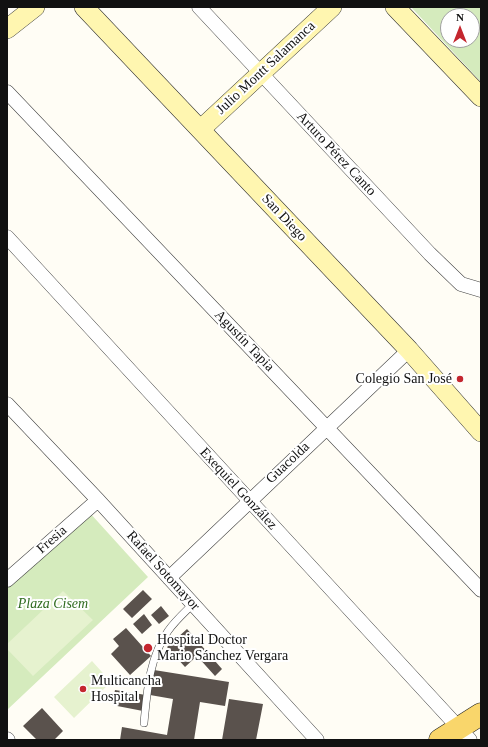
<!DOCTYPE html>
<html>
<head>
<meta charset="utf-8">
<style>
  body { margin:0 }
  #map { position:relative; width:488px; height:747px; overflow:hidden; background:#fffdf5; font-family:"Times New Roman",serif }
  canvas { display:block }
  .frame { position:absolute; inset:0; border:8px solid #111; pointer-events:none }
  .north { position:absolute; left:440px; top:8px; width:40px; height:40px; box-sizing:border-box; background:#fff; border:1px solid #a0a0a0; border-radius:50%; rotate:0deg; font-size:11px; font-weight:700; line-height:16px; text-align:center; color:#111 }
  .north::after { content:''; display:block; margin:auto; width:14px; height:18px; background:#c4262e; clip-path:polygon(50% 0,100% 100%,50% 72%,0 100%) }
</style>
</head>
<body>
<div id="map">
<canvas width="488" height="747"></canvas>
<div class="frame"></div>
<div class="north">N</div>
</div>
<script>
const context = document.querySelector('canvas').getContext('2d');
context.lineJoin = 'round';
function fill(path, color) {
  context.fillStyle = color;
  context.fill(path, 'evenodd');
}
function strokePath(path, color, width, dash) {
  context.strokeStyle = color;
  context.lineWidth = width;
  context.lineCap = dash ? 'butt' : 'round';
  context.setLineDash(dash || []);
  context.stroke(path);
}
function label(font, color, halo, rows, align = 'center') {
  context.font = font + ' "Times New Roman",serif';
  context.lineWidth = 4;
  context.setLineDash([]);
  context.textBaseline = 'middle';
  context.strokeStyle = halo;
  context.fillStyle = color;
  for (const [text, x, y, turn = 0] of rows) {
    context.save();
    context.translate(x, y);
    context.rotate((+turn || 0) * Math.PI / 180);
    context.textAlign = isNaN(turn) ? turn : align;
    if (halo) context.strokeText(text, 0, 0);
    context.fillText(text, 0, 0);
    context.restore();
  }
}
const green = new Path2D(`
  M 411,7 L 481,7 L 481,82 ZM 448,16 L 472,16 L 472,40 L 448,40 Z
  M 89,512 L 148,577 L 7,710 L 7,584 Z`);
const pitch = new Path2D(`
  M 63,591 L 93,620 L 33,676 L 7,649 L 7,644 Z
  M 92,661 L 111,682 L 74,718 L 54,697 Z`);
const building = new Path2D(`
  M 143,590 L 152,599 L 132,618 L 123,609 Z
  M 161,606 L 169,616 L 159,624 L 151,615 Z
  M 144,614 L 152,625 L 142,634 L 133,624 Z
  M 126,628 L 151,656 L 130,675 L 111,654 L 119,646 L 113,639 Z
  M 187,629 L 222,669 L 215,676 L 197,656 L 185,667 L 167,647 Z
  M 154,670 L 229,682 L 225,706 L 200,702 L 194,740 L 120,740 L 122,727 L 167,735 L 173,699 L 150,695 Z
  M 115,690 L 146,695 L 143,711 L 112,705 Z
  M 229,699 L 263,704 L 256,740 L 222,740 Z
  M 42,708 L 63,731 L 54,740 L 37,740 L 23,726 Z`);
const lane = new Path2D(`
  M 144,723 C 147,692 149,658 168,631 C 175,621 184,613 193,604`);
const street = new Path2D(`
  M 199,7 L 430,254 L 461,284 L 481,290
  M 7,92 L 481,590
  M 7,237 L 470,740
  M 7,404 L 98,500 L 317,740
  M 169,578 L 409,350
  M 7,580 L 98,500
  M 7,739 L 8,740`);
const secondary = new Path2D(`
  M 84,7 L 409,350 L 481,432
  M 395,7 L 481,97
  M 7,29 L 35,7
  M 201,129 L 332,7`);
const primary = new Path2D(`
  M 440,740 L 481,714`);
const markers = [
  [460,379,4,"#c4262e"],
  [148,648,5,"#c4262e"],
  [83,689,4,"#c4262e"]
];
const streetNames = [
  ["Julio Montt Salamanca",266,68,-43],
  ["Arturo Pérez Canto",336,154,47],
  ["San Diego",284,218,47],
  ["Agustín Tapia",244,341,46],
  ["Guacolda",288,463,-43],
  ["Exequiel González",238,489,47],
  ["Fresia",52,540,-41],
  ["Rafael Sotomayor",163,571,48]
];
const poiNames = [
  ["Colegio San José",452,379,"right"],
  ["Hospital Doctor",157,640],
  ["Mario Sánchez Vergara",157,656],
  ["Multicancha",91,681],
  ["Hospital",91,697]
];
const parkNames = [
  ["Plaza Cisem",53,604]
];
fill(green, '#d5ebbd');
fill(pitch, '#e6f2cf');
fill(building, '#5a524d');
strokePath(lane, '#444', 8);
strokePath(street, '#444', 15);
strokePath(secondary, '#333', 20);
strokePath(primary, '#222', 23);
strokePath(lane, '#fff', 7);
strokePath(street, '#fff', 14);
strokePath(secondary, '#fff6b0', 19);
strokePath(primary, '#f9d66b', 22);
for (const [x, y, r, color] of markers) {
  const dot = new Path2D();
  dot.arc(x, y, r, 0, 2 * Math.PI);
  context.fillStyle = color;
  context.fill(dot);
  strokePath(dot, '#fff', 1.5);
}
label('14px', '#111', '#fff', streetNames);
label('14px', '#111', '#fff', poiNames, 'left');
label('italic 14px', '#2f6b1f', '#fff', parkNames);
</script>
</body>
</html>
